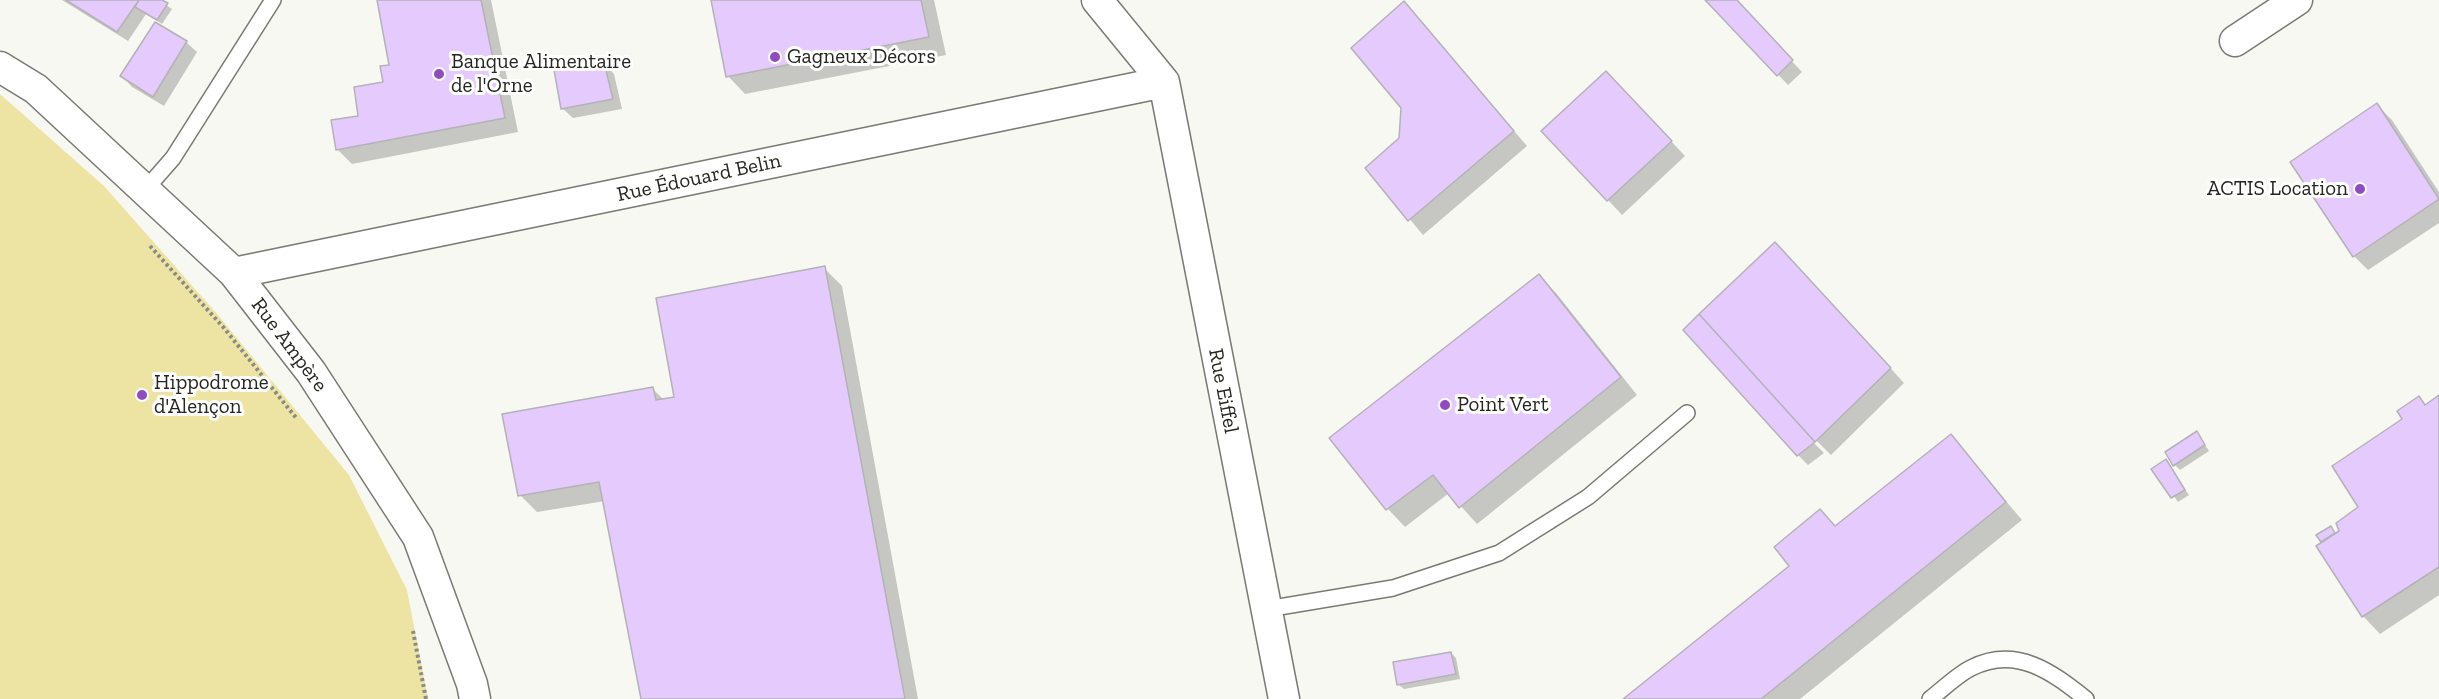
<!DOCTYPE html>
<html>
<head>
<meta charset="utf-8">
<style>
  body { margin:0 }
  canvas { display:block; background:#f8f8f2 }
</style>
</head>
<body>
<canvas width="2439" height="699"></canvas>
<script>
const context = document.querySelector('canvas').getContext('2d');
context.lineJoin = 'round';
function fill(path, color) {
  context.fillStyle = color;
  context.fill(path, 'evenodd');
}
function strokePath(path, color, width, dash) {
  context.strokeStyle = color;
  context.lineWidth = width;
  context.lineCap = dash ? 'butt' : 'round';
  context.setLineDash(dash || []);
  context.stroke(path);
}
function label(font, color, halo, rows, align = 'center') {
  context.font = font + ' "Zilla Slab",serif';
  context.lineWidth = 6;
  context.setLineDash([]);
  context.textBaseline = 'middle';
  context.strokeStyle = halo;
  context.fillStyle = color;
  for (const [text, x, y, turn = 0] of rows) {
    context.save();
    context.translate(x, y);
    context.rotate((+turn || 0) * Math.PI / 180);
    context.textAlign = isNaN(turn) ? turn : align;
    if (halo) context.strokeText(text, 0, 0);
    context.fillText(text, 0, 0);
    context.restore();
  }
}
const green = new Path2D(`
  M 0,94 L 104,186 L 218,315 L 349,475 L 407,590 L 428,699 L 0,699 Z`);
const shadow = new Path2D(`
  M 62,0 L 159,0 L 172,9 L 162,24 L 146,14 L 128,41 Z
  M 379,0 L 491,0 L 518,132 L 352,164 L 338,150 L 385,83 L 391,66 Z
  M 713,0 L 934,0 L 946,55 L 745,94 L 728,76 Z
  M 1707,0 L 1735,0 L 1802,72 L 1788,85 Z
  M 1404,3 L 1527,146 L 1423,235 L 1367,168 L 1400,138 Z
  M 186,42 L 197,52 L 164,106 L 132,87 L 122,76 Z
  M 604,63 L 614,74 L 622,109 L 573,118 L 562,108 Z
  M 1620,87 L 1685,156 L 1622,215 L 1608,200 Z
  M 2377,105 L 2392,120 L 2439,192 L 2439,223 L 2368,270 L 2354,256 Z
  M 1790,258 L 1904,383 L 1831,455 L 1816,440 L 1809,438 L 1824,453 L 1808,465 L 1798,455 Z
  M 824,268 L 842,286 L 918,699 L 642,699 L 605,501 L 537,512 L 520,495 L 652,388 L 664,400 L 676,398 Z
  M 1539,276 L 1556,293 L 1637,395 L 1477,524 L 1449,493 L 1405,527 L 1388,509 L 1331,438 Z
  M 2439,397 L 2439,595 L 2380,634 L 2363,616 L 2318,546 L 2323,543 L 2322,541 L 2331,528 L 2336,534 L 2361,508 L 2404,420 L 2419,398 L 2426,405 Z
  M 2197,433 L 2209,451 L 2180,470 L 2175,465 Z
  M 1951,436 L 2022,520 L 1800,699 L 1626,699 L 1791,566 L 1820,511 L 1836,527 Z
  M 2165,461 L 2189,495 L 2178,502 L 2154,469 Z
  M 1451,653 L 1456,658 L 1460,679 L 1404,689 L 1398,684 Z`);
const building = new Path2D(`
  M 66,0 L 139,0 L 117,32 Z
  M 139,0 L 162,0 L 168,3 L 157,20 L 135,7 Z
  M 377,0 L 481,0 L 505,118 L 336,150 L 331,120 L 358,116 L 354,87 L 383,82 L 380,66 L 389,65 Z
  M 711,0 L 921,0 L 929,37 L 726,77 Z
  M 1705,0 L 1737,0 L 1793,60 L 1777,76 Z
  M 1404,1 L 1514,131 L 1408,221 L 1365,168 L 1399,138 L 1401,108 L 1351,48 Z
  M 155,22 L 187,41 L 153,97 L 120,76 Z
  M 604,62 L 613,99 L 561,109 L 554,70 Z
  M 1606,71 L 1672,141 L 1607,201 L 1541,131 Z
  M 2377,103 L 2439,199 L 2353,257 L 2290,162 Z
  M 1775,242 L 1891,368 L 1815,442 L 1699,314 Z
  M 825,266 L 905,699 L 641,699 L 599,482 L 518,496 L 502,414 L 653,387 L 656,400 L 674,397 L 656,298 Z
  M 1539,274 L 1621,377 L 1459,508 L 1433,475 L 1386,510 L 1329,438 Z
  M 1699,314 L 1815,442 L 1797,456 L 1683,330 Z
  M 2439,395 L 2439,567 L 2362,617 L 2316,546 L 2339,531 L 2336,523 L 2358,507 L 2332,466 L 2402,419 L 2397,411 L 2419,396 L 2425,405 Z
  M 2197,431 L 2205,445 L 2173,466 L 2165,452 Z
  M 1951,434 L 2006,502 L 1761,699 L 1623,699 L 1789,566 L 1774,547 L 1820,509 L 1835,526 Z
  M 2166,459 L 2185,490 L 2171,498 L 2151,469 Z
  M 2331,526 L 2335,533 L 2321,542 L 2316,535 Z
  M 1451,652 L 1456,674 L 1397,685 L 1393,662 Z`);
const path = new Path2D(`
  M 150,246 L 224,328 L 297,419
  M 413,631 L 426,699`);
const service = new Path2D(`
  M 145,190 L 173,158 L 273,0
  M 1267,609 L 1393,588 L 1499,553 L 1588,497 L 1687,413
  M 1930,699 C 1943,689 1957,675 1971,668 C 2016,645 2052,672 2086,699`);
const minor = new Path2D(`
  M 1097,0 L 1164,82 L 1284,699
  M 2235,41 L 2297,0
  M 0,67 L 36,89 L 234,273 L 311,372 L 418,537 L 472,684 L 475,699
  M 234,273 L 1164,82`);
const markers = [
  [775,57,6,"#8f4bbf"],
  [439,74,6,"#8f4bbf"],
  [2360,189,6,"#8f4bbf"],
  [142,395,6,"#8f4bbf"],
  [1445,405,6,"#8f4bbf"]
];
const poiNames = [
  ["Gagneux Décors",787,57],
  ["Banque Alimentaire",451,62],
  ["de l'Orne",451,86],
  ["ACTIS Location",2348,189,"right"],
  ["Hippodrome",154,383],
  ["d'Alençon",154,407],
  ["Point Vert",1457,405]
];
const streetNames = [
  ["Rue Édouard Belin",699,178,-12],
  ["Rue Ampère",289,345,53],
  ["Rue Eiffel",1223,391,79]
];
fill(green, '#ede4a3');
fill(shadow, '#0003');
fill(building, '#e5cafd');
strokePath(building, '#b4b2b7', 1.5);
strokePath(service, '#7a7974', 18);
strokePath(minor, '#7a7974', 33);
strokePath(path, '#8a8a86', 4, [3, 3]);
strokePath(service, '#fff', 15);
strokePath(minor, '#fff', 30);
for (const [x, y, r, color] of markers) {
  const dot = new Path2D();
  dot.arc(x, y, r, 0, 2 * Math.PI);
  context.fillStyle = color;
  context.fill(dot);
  strokePath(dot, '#fffffe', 2);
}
label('21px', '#252523', '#fffffe', poiNames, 'left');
label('21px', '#252523', '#fffffe', streetNames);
</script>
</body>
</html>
